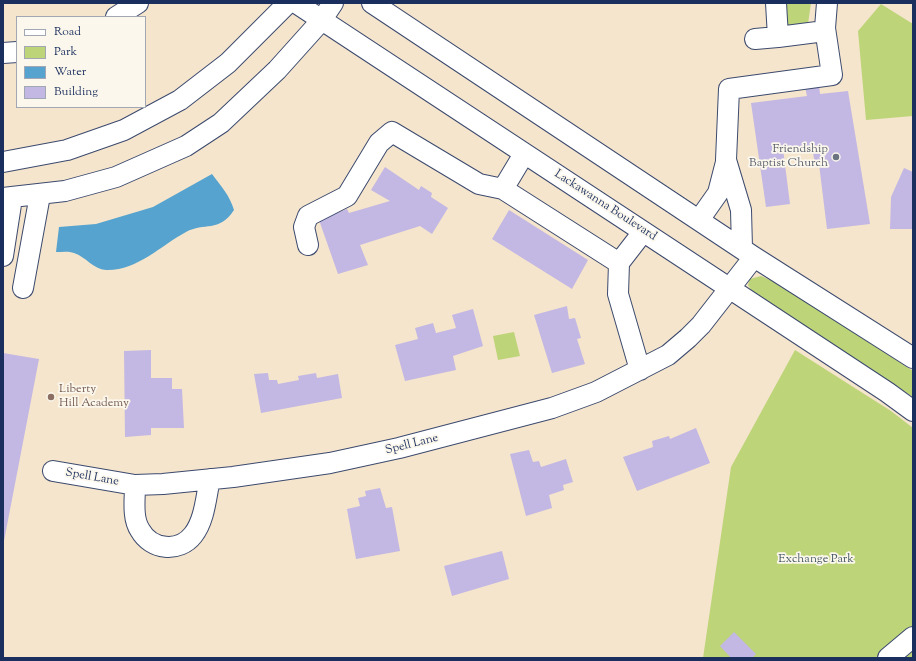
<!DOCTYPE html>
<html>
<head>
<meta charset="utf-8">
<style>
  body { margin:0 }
  #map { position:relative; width:916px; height:661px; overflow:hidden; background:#f5e5cc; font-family:"Sorts Mill Goudy",serif }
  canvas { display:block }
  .frame { position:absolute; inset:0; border:4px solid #1b2f5e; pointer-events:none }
  .legend { position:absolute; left:16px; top:16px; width:130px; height:92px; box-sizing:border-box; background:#fbf7ec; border:1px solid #a1a7b3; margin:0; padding:5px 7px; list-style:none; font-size:12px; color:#1b2f5e }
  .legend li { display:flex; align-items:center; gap:8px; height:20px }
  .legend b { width:20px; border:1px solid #a1a7b3 }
</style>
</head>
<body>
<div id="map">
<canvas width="916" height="661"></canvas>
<div class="frame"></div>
<ul class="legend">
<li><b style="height:5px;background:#fff"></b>Road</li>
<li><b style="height:11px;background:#bdd479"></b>Park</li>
<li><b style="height:11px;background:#55a3ce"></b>Water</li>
<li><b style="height:11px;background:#c3b7e3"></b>Building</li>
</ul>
</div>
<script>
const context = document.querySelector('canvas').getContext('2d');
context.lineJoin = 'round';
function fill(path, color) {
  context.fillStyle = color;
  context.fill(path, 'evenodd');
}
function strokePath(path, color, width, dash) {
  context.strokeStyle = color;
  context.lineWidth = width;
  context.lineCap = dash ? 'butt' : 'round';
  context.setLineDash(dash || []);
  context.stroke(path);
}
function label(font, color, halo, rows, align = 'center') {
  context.font = font + ' "Sorts Mill Goudy",serif';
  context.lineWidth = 3.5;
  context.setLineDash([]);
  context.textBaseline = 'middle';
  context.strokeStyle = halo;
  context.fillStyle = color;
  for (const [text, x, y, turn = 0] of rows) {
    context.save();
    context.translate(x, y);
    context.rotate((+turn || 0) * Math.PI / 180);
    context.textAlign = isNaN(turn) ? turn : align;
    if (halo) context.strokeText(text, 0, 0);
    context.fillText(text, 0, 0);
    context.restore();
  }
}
const green = new Path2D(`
  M 780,3 L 811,3 L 808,24 L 782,27 Z
  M 881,4 L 913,24 L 913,116 L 866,120 L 858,31 Z
  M 761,276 L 779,284 L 913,371 L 913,397 L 752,291 L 748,285 L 750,279 Z
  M 514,332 L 520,356 L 498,360 L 493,336 Z
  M 795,350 L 891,411 L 913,428 L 913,658 L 703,658 L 731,467 Z`);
const water = new Path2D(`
  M 212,174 C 221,186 230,196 234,210 C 219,233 204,222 186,232 C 160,246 137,271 106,270 C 93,269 86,257 74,253 C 69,251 62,252 56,252 L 59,227 L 96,224 L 153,207 Z`);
const building = new Path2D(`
  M 819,85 L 820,94 L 848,91 L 870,224 L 827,229 L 819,164 L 815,165 L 812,146 L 783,149 L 790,204 L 766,207 L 751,103 L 807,96 L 805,87 Z
  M 385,167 L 419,190 L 421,186 L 432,193 L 431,197 L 448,208 L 432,234 L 420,226 L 360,245 L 368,265 L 338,274 L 319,220 L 347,209 L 349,213 L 390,201 L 371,190 Z
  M 904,168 L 913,172 L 913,229 L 890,229 L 891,197 Z
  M 509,210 L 588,260 L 572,289 L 492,239 Z
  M 567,306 L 569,319 L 575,318 L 581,338 L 577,339 L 585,364 L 552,373 L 534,315 Z
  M 473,309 L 483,346 L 453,356 L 456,370 L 405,381 L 395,345 L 418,339 L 415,328 L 433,323 L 436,333 L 456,328 L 452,315 Z
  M 151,350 L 151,378 L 172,378 L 172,389 L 182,389 L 184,428 L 151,428 L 151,435 L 125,437 L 124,351 Z
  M 3,353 L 39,359 L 4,541 L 3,541 Z
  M 268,373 L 269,380 L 277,380 L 278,384 L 299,380 L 298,376 L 316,373 L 317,378 L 338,374 L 342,398 L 261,413 L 254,374 Z
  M 696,428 L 710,463 L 637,491 L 623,457 L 653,447 L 652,441 L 669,436 L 670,439 Z
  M 529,450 L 533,462 L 539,461 L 541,467 L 566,459 L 573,482 L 563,485 L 564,490 L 549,495 L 552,508 L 526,516 L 510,454 Z
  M 380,488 L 386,508 L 392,507 L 400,551 L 356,559 L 347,509 L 360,506 L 358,498 L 366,496 L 365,491 Z
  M 502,551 L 509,579 L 452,596 L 444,566 Z
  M 734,632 L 756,654 L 752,658 L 731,658 L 720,646 Z`);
const minor = new Path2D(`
  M 296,3 L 887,392 L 913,411
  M 372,3 L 754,257 L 913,358
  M 776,3 L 778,37 L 825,31
  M 116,17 L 138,3
  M 755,39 L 778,37
  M 3,53 L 17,52
  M 3,162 L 67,150 L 124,130 L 180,100 L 228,63 L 288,3
  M 503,189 L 524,154
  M 3,198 L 65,191 L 116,177 L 186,146 L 221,123 L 277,70 L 321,21 L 333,3
  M 699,220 L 718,193 L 726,162
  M 308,245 L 304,227 L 308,216 L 347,196 L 379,143 L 392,132 L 479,184 L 503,189 L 619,263 L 618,294 L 640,370
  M 742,248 L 741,210 L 726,160 L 729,89 L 832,75 L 825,28 L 827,3
  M 3,256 L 12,198
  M 619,263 L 643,232
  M 23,288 L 40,195
  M 53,471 L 135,485 L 163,484 L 233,477 L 330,463 L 399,448 L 552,408 L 596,392 L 668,355 L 688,338 L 701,325 L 754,257
  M 135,485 C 135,499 132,518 140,530 C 151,550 179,553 193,535 C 205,520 206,496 210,479
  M 888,658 L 913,637`);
const markers = [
  [836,157,4,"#6b7280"],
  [51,397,4,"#8d6e63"]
];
const worshipNames = [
  ["Friendship",828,150],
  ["Baptist Church",828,164]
];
const streetNames = [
  ["Lackawanna Boulevard",605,206,33],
  ["Spell Lane",412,445,-14],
  ["Spell Lane",92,478,10]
];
const educationNames = [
  ["Liberty",59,390],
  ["Hill Academy",59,404]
];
const parkNames = [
  ["Exchange Park",816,560]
];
fill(green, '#bdd479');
fill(water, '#55a3ce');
fill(building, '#c3b7e3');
strokePath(minor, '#3c4a6e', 22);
strokePath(minor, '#fff', 20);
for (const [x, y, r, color] of markers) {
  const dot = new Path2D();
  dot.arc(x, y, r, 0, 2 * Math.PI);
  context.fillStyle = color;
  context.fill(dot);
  strokePath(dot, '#fbf7ec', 1.5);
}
label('12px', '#5b616d', '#fbf7ec', worshipNames, 'right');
label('12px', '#1b2f5e', '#fbf7ec', streetNames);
label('12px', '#785e54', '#fbf7ec', educationNames, 'left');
label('12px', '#445865', '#fbf7ec', parkNames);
</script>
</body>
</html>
